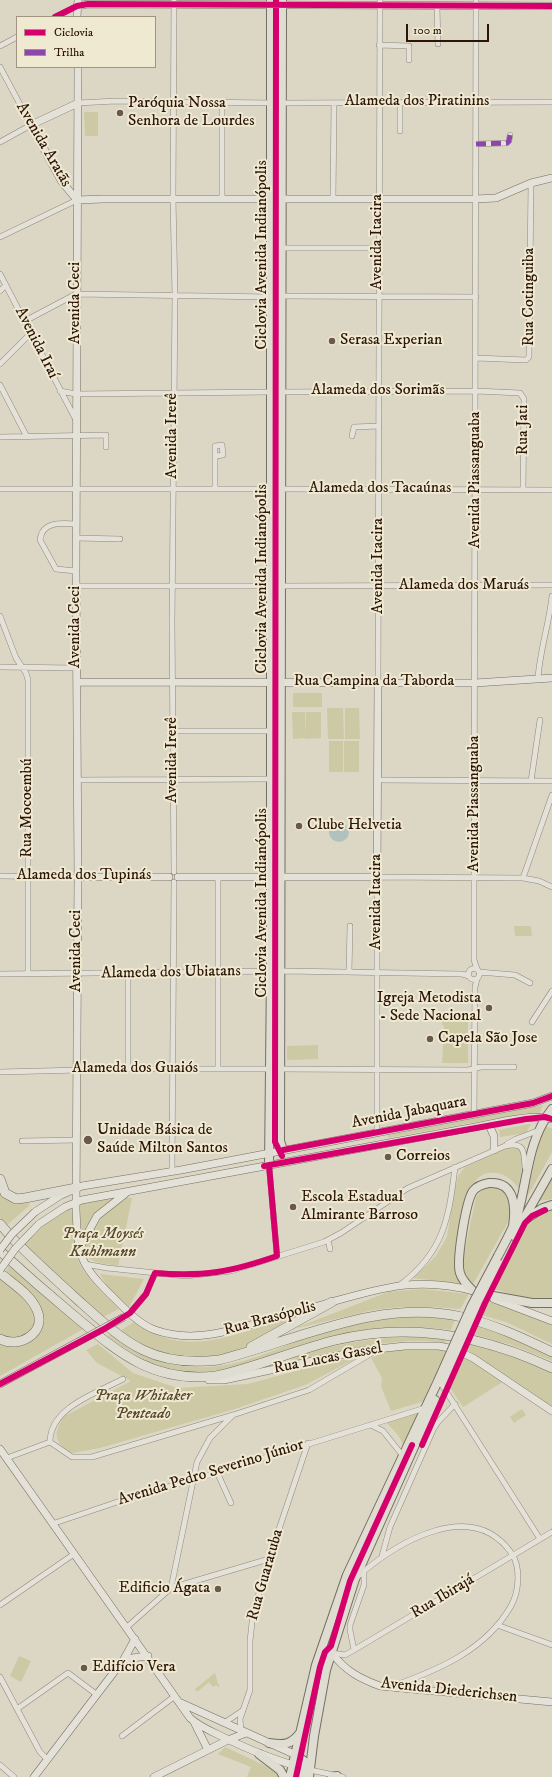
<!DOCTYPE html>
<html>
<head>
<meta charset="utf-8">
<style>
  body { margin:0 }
  #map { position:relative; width:552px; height:1777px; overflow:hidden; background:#dcd7c4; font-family:"IM FELL DW Pica",serif }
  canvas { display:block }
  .legend { position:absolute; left:16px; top:16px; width:140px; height:52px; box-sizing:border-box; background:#efe9d2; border:1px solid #a19481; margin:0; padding:5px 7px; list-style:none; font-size:12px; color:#2c1507 }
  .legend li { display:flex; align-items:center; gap:8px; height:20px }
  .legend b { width:20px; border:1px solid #a19481 }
  .scale { position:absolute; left:406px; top:24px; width:83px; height:18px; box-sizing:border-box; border:2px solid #2c1507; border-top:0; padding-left:5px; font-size:12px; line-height:14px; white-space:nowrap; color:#2c1507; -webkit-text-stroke:3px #efe9d2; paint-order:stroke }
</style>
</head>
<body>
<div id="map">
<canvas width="552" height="1777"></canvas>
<ul class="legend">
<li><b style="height:5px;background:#d6006c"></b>Ciclovia</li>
<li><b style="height:5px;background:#8e44ad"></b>Trilha</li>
</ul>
<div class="scale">100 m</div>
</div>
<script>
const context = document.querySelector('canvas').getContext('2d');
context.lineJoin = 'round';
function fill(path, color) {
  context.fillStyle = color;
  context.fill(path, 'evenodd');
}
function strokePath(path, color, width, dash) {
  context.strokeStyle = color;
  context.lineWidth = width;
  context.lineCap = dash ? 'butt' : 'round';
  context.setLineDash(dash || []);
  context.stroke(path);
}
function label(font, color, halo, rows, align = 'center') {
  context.font = font + ' "IM FELL DW Pica",serif';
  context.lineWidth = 4;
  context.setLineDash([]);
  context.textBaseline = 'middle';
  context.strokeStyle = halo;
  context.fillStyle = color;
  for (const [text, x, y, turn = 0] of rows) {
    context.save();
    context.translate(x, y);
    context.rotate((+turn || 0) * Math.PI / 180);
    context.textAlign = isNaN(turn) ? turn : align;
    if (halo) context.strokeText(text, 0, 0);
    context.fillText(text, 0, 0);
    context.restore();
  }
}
const green = new Path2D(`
  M 84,112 L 98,112 L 98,136 L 85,136 Z
  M 293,693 L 322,693 L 322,707 L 293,707 Z
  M 327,708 L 343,708 L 344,739 L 328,739 Z
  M 345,708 L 359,708 L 360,739 L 345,739 Z
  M 292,712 L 305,712 L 306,738 L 293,739 Z
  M 306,712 L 321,712 L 321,738 L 306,739 Z
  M 329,741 L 343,741 L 343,772 L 329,772 Z
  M 344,741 L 359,741 L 359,772 L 344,772 Z
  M 514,926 L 531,926 L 532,936 L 515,936 Z
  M 442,1018 L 468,1019 L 468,1063 L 442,1063 L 444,1025 L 442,1025 Z
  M 318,1045 L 318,1059 L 287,1060 L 287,1046 Z
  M 543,1105 L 539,1115 L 526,1113 L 388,1138 L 388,1135 Z
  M 528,1124 L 531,1124 L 526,1133 L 500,1137 L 499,1130 Z
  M 546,1127 L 552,1128 L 552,1152 L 529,1194 L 527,1195 L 542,1128 Z
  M 514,1145 L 525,1154 L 518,1188 C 513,1180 505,1174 496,1173 C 468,1170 467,1203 463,1223 C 460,1237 456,1251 454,1265 L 455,1272 L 462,1284 L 413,1278 L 436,1256 L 447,1237 L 455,1187 L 458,1176 L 465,1167 Z
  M 552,1179 L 552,1199 L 539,1201 L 538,1199 Z
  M 492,1184 L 508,1190 L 511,1213 L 508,1222 L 472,1286 L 465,1273 L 463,1259 L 476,1197 L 483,1189 Z
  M 0,1190 L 26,1200 L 30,1205 L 6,1226 L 0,1218 Z
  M 116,1197 L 96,1215 L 81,1239 L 80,1204 Z
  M 125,1197 L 132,1198 L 118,1266 C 103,1263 88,1264 82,1248 L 99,1217 Z
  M 552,1207 L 552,1298 C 533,1301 511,1294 493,1289 L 529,1220 Z
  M 71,1208 C 76,1220 73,1236 75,1249 C 79,1274 102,1292 119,1309 L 103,1317 L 24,1245 L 52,1218 Z
  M 9,1266 L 85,1328 L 0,1376 L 0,1342 L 14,1346 L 42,1319 L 5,1273 Z
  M 100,1274 L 144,1279 L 129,1307 L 108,1287 Z
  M 0,1278 C 15,1289 29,1300 36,1319 L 28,1334 L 14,1340 L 0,1335 Z
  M 422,1289 L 469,1294 L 460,1309 L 434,1307 L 399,1307 L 373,1310 L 298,1328 L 298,1327 L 388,1292 Z
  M 485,1299 L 552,1323 L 552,1344 L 506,1322 L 478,1314 Z
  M 299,1316 C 279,1327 260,1341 239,1349 C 196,1366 157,1357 120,1331 L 134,1322 C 178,1353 213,1342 260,1327 C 273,1323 286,1317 299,1316 Z
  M 415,1316 L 455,1319 L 451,1330 C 412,1325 371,1327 333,1336 C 244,1357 195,1405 108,1336 L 112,1334 C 141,1361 181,1371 219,1366 C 253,1362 288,1343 320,1333 C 351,1322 383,1319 415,1316 Z
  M 474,1321 L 552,1354 L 552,1361 L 512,1345 L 469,1333 Z
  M 411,1337 L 447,1339 L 445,1343 C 408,1337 369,1345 332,1352 C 320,1354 302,1363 291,1360 C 297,1355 306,1354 314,1351 C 346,1342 377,1338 411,1337 Z
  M 465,1343 L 490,1349 L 552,1372 L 552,1406 L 463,1347 Z
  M 98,1344 L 133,1373 L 177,1388 L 248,1384 L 321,1364 L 351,1358 L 353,1360 L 305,1385 L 235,1409 L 100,1448 L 72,1453 C 54,1444 52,1432 65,1416 L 131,1381 L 97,1363 L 86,1350 Z
  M 442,1348 L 458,1352 L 504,1381 L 463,1407 L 447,1383 L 434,1377 L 425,1401 L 391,1411 L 381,1386 L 382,1378 L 371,1358 L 392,1349 Z
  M 522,1409 L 526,1415 L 514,1423 L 510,1417 Z
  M 418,1412 L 419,1414 L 405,1445 L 403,1444 L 398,1435 L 386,1422 Z
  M 19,1656 L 31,1661 L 21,1682 L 10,1676 Z
  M 215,1673 L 218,1684 L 220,1685 L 218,1687 L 216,1685 L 213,1687 L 209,1682 L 197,1692 L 195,1689 Z
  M 225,1747 L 279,1772 L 282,1777 L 247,1777 L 251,1767 L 218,1754 Z`);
const water = new Path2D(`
  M329 832a10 10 0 1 1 20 0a10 10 0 1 1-20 0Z`);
const street = new Path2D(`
  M 476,0 L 474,877 L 474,960 L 477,969
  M 437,7 L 438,44
  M 55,17 L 77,6
  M 379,45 L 409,46 L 409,60
  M 0,46 L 17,37
  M 0,67 L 31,125 L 0,142
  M 400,102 L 400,131
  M 78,103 L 116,101 L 272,103
  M 222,103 L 222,199
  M 282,103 L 552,102
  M 476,144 L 507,143 L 509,141 L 510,135
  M 333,199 L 334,103
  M 0,237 L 77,200
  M 282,248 L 379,248
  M 0,274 L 76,420
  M 0,291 L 6,285
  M 282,296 L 476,297
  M 25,321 L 76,294 L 271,297
  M 476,358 L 526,360 L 529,357 L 531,183
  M 0,364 L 31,333
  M 0,385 L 27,437
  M 60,391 L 76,394 L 271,392
  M 281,392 L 476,391 L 520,393 L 524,399 L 523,490
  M 352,436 L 354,427 L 379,426
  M 0,437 L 106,435 L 106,447
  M 0,489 L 271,489
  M 215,489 L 215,446 L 222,445 L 223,455 L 216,456
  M 281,489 L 552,490
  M 76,538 L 120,539
  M 76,571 L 56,569 L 40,540 C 42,521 62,523 76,524
  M 77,586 L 271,586
  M 281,586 L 552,585
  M 0,616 L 16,658 L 26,673 L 28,680 L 28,974
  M 0,667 L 76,668
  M 538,678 C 540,650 549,624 552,596
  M 378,682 L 380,0
  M 173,731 L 271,731
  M 77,780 L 270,779
  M 377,780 L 552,781
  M 531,781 L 540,720
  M 174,872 L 172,622 L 175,296 L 173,198 L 174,0
  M 0,876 L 78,877
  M 523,878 L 552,795
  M468.5 974a5.5 5.5 0 1 1 11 0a5.5 5.5 0 1 1-11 0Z
  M 349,972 L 350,926
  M 479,972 L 515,975 L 530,983
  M 128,973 L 128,1069
  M 0,974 L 285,971 L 462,974 L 469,976
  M 532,1022 L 552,991
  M 218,1069 L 218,877
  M 279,1069 L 468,1070 L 481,1067 L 514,1067
  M 0,1072 L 121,1069 L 270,1069
  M 474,1114 L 475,987 L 477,979
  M 377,1132 L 377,877 L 523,878 L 539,881 L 552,887
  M 22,1141 L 77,1140
  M 507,1144 L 516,1139 L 537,1131
  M 269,1165 L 277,1256
  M 172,1171 L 174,882
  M 328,1240 L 330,1249
  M 85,1264 L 107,1268 L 186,1276 L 231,1271 L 324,1242 L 341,1233 L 408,1188 L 505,1146 C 524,1142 524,1150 525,1167
  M 400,1285 C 444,1252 449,1218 455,1167
  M 130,1313 L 146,1294 L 155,1273
  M 123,1379 C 97,1393 50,1407 50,1442 L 72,1457 L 92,1457 L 233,1415 L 309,1390 L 377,1350
  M 442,1385 L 540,1539
  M 371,1425 L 383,1431 L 403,1456
  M 7,1458 L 50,1442
  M 217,1472 L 231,1503
  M 52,1524 L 138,1495 L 193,1480 L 425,1408
  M 382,1556 L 390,1527 L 433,1430 L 438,1422 L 455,1404
  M 357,1577 C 396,1543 472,1496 512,1554 C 521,1568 519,1592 511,1606 C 486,1650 438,1670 393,1686
  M 171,1588 L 197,1462 L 210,1438 L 233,1415
  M 0,1605 L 74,1554
  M 497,1625 L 552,1645
  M 127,1627 L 171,1588 L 269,1559
  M 354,1650 L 350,1630 L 350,1625 L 364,1585 L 364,1572
  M 332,1653 L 345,1655 L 354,1650 L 552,1532
  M 0,1677 L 40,1752 L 47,1759
  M 17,1709 L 68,1673 L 96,1694
  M 224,1723 L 242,1711
  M 241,1731 L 240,1719 L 250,1690 L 250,1641 L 253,1613 L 269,1559 L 308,1443
  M 122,1736 L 175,1696
  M 0,1765 L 14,1777
  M 310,1770 L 343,1777`);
const secondary = new Path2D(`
  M 77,6 L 88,4 L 552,6
  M 77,17 L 78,0
  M 78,67 L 76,571 L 78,877 L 76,1209 C 78,1257 79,1264 115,1299 C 126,1310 139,1324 155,1330 C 192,1343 225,1332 261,1322 C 284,1315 306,1310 328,1303 C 381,1288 418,1276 474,1291
  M 77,200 L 103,199 L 475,199 L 496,198 L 531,183 L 552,178
  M 77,200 L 62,182 L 31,125 L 78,103
  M 77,682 L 475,683 L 552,678
  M 78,877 L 169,877
  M 178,877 L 377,877 L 378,682
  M 489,1125 L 494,1136 L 494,1150
  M 35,1212 L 61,1195 L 82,1186 L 181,1170 L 533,1103 L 552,1096
  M 39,1224 L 65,1207 L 82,1200 L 464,1129 C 489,1125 528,1113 552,1119
  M 79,1249 L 97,1216 L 125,1194
  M 494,1299 L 552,1321
  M 209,1380 L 224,1380 L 359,1351 L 405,1346 L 439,1346 L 454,1349 L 473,1358 L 552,1411
  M 0,1384 L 78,1342
  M 0,1449 L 190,1718 C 200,1727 213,1732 225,1738 C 252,1751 279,1762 308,1769
  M 332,1653 C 345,1671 361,1679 380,1686 L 552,1702
  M 124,1659 L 148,1656
  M 181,1703 L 296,1755
  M 194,1722 L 208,1750
  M 34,1777 L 124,1659 L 135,1639
  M 154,1777 L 228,1740 L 246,1733`);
const primary = new Path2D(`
  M 282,0 L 280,1141 L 283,1150
  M 269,1165 L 271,971 L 271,0
  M 524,1220 L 543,1208 L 552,1205
  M 514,1236 L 552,1169
  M 498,1256 C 505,1243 512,1230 517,1217 C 528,1179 527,1141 552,1109
  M 472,1290 C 467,1285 462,1280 460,1273 C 456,1261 466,1201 473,1191 C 477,1186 483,1184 489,1183 C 515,1181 516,1207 513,1226
  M 482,1294 L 532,1303 L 552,1303
  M 269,1743 C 284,1745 291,1745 300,1733
  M 259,1754 L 280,1770 L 284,1777
  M 296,1755 L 304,1761 L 302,1777
  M 290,1777 L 316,1665 L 347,1575 L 438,1381
  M 309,1777 L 314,1736 L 326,1670 L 355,1579 L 435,1400
  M 332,1777 L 337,1776`);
const highway = new Path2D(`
  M 0,1179 L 5,1193 L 16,1199 L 25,1198 L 76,1188
  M 0,1224 L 14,1240 C 35,1261 57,1281 79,1301 C 126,1343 152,1368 219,1360 C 298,1340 379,1298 462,1317 C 493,1324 523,1338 552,1352
  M 0,1251 C 23,1272 47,1293 71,1313 C 118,1352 151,1383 216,1376 C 257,1367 295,1350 336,1340 C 410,1322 484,1336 552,1368
  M 0,1273 C 13,1284 30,1294 37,1310 C 47,1333 19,1349 0,1339
  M 251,1347 L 332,1302`);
const rail = new Path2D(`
  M 436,1381 L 472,1299 L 497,1255`);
const secondaryBridge = new Path2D(`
  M 0,1250 L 12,1234 L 35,1212
  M 0,1270 L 15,1249 L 39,1224
  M 78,1342 L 124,1317`);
const primaryBridge = new Path2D(`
  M 438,1381 L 472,1305 L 498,1256
  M 444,1381 L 499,1264`);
const quiet = new Path2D(`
  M 476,144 L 507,143 L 509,141 L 510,135`);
const cycleway = new Path2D(`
  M 276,0 L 275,1142 L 282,1156
  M 55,17 L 77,6 L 88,4 L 552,6
  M 283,1150 L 533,1103 L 552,1096
  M 264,1166 L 526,1119 L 545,1117 L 552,1119
  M 0,1384 L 104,1329 L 130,1313 L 146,1294 L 155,1273 C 204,1277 231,1272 277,1256 L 269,1165
  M 422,1445 L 485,1303 L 525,1223 L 532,1216 L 545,1210
  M 296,1777 L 320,1667 L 325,1652 L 331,1646 L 350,1581 L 412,1445`);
const markers = [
  [120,113,4,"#6a5949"],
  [332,341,4,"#6a5949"],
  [299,826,4,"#6a5949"],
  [489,1008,4,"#6a5949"],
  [430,1039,4,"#6a5949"],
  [88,1140,5,"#6a5949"],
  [388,1157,4,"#6a5949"],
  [293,1207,4,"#6a5949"],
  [218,1589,4,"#6a5949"],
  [84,1668,4,"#6a5949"]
];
const streetNames = [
  ["Alameda dos Piratinins",417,102],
  ["Avenida Aratãs",43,145,60],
  ["Avenida Itacira",378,242,-90],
  ["Ciclovia Avenida Indianópolis",263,255,-90],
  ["Rua Cotinguiba",530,297,-90],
  ["Avenida Ceci",76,303,-90],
  ["Avenida Iraí",36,343,63],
  ["Alameda dos Sorimãs",378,391],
  ["Rua Jati",524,430,-90],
  ["Avenida Irerê",173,436,-90],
  ["Avenida Piassanguaba",476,480,-90],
  ["Alameda dos Tacaúnas",380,489],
  ["Avenida Itacira",379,566,-90],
  ["Ciclovia Avenida Indianópolis",263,579,-90],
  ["Alameda dos Maruás",464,586],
  ["Avenida Ceci",76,627,-90],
  ["Rua Campina da Taborda",374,682],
  ["Avenida Irerê",173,760,-90],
  ["Avenida Piassanguaba",475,804,-90],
  ["Rua Mocoembú",28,808,-90],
  ["Alameda dos Tupinás",84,876],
  ["Avenida Itacira",377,902,-90],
  ["Ciclovia Avenida Indianópolis",263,903,-90],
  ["Avenida Ceci",77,951,-90],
  ["Alameda dos Ubiatans",171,973,-1],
  ["Alameda dos Guaiós",135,1069],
  ["Avenida Jabaquara",409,1113,-11],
  ["Rua Brasópolis",270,1319,-15],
  ["Rua Lucas Gassel",328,1359,-11],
  ["Avenida Pedro Severino Júnior",211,1473,-17],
  ["Rua Guaratuba",266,1575,-74],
  ["Rua Ibirajá",443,1597,-31],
  ["Avenida Diederichsen",449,1691,6]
];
const poiNames = [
  ["Paróquia Nossa",128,104],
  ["Senhora de Lourdes",128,122],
  ["Serasa Experian",340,341],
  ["Clube Helvetia",307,826],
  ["Igreja Metodista",481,999,"right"],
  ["- Sede Nacional",481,1017,"right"],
  ["Capela São Jose",438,1039],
  ["Unidade Básica de",97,1131],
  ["Saúde Milton Santos",97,1149],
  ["Correios",396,1157],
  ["Escola Estadual",301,1198],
  ["Almirante Barroso",301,1216],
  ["Edificio Ágata",210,1589,"right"],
  ["Edifício Vera",92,1668]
];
const parkNames = [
  ["Praça Moysés",103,1235],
  ["Kuhlmann",103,1253],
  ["Praça Whitaker",143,1397],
  ["Penteado",143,1415]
];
fill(green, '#ccc9a4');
fill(water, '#b0c1be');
strokePath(street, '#8e887c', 6);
strokePath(secondary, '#756e63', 8);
strokePath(primary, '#756e63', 10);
strokePath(highway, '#756e63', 10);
strokePath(street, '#e4e1d8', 5);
strokePath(secondary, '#e4e1d8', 7);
strokePath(primary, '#dfddd2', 8);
strokePath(highway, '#dfddd2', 9);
strokePath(rail, '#a19c94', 1.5, [7, 7]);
strokePath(secondaryBridge, '#756e63', 8, []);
strokePath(primaryBridge, '#756e63', 10, []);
strokePath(secondaryBridge, '#e4e1d8', 7);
strokePath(primaryBridge, '#dfddd2', 8);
strokePath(quiet, '#8e44ad', 5, [10, 5]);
strokePath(cycleway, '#d6006c', 6);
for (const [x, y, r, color] of markers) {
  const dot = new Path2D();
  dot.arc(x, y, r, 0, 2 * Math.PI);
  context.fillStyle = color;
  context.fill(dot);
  strokePath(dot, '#efe9d2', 1.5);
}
label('16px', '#2c1507', '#efe9d2', streetNames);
label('16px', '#2c1507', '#efe9d2', poiNames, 'left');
label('italic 16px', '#58482e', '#efe9d2', parkNames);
</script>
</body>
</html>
